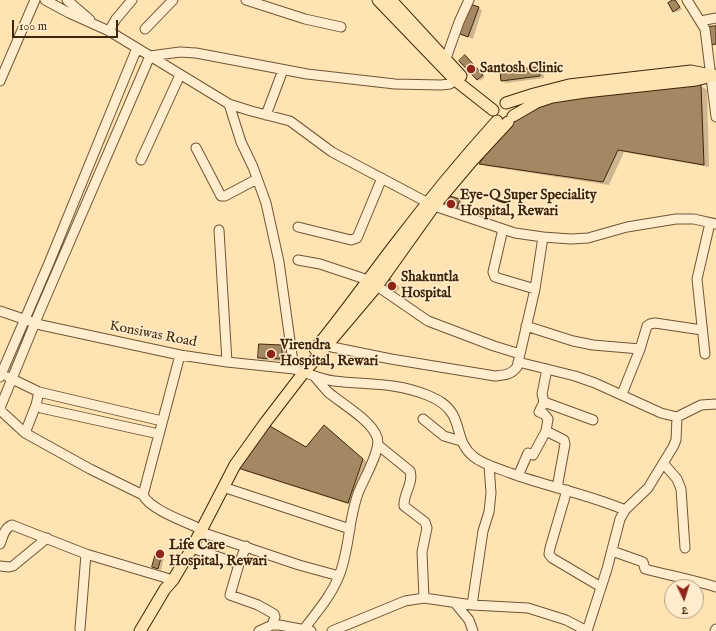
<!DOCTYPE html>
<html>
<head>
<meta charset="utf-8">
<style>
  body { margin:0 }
  #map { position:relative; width:716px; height:631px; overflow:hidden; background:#ffe3b3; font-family:"IM FELL English","Noto Serif Devanagari",serif }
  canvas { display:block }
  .north { position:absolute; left:664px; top:579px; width:40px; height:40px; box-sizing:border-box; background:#ffedce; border:1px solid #b39d7f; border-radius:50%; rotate:176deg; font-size:11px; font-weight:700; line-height:16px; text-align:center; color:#402608 }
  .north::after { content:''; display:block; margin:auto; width:14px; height:18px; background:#8f2418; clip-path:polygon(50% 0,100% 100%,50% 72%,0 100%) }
  .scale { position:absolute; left:12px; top:20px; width:106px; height:18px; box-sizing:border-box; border:2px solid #402608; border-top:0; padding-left:5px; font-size:12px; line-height:14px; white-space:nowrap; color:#402608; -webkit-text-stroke:3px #ffedce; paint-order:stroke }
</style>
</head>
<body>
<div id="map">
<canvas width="716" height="631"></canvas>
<div class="north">उ</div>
<div class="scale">100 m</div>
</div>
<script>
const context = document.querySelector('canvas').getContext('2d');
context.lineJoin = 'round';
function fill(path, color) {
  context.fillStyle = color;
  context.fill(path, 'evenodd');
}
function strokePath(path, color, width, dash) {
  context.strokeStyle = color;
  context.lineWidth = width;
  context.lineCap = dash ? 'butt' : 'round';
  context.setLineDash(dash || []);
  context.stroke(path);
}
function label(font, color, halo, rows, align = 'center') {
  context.font = font + ' "IM FELL English",serif';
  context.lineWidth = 3;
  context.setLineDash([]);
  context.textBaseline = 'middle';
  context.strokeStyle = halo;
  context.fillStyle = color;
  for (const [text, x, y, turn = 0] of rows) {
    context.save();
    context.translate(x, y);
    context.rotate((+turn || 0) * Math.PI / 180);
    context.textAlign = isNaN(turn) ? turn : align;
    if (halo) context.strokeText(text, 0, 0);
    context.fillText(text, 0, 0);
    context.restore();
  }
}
const shadow = new Path2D(`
  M 674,0 L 682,9 L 677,12 L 674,11 Z
  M 478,8 L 482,10 L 473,39 L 461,34 Z
  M 467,58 L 485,77 L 480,81 L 460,61 Z
  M 539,68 L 543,70 L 544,78 L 506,83 L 502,81 Z
  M 701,86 L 707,90 L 709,167 L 624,152 L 609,185 L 486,166 L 480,163 Z
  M 460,200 L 462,201 L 459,212 L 446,208 Z
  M 387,278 L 400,288 L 394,294 L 392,293 Z
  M 260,345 L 282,346 L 286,349 L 286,361 L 263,360 L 259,357 Z
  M 324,426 L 330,430 L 368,463 L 354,506 L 245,471 L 239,468 L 307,448 Z
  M 162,555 L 164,557 L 161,570 L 153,567 Z`);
const building = new Path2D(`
  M 673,0 L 675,0 L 680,7 L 673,12 L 668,3 Z
  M 470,4 L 479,7 L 468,37 L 460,34 Z
  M 716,26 L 716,44 L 711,45 L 709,27 Z
  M 465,55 L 483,75 L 477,80 L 459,61 Z
  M 539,67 L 540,76 L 501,81 L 500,72 Z
  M 701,85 L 704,165 L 618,150 L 603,182 L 479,164 L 491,147 L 524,111 L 551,99 Z
  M 446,195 L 460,199 L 456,211 L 442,207 Z
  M 387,277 L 398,286 L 391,293 L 380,284 Z
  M 259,344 L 282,345 L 282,359 L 258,358 Z
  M 268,425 L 306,447 L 324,425 L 363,459 L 348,503 L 238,468 Z
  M 156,553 L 162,554 L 158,569 L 152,567 Z`);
const minor = new Path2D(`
  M 45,0 L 69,13 L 109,31 L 229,104 L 251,111 L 290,121 L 332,152 L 434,206 L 515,233 L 543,237 L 571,239 L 588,238 L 627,227 L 676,219 L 694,219 L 716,224
  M 67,0 L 90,20
  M 246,0 L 305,19 L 341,27
  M 687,0 L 705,29 L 716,117
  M 701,21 L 716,18
  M 145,29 L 173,0
  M 109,31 L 116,19 L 132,0
  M 444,64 L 459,22 L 469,0
  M 0,81 L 35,0
  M 229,104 L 241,142 L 253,167 L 266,203 L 279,262 L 294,369
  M 266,115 L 283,70
  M 196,148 L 221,196 L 225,196 L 257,179
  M 141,160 L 180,75
  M 298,227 L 351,240 L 357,238 L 382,178
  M 503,229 L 493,272 L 495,277 L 498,278 L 535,289
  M 219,230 L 227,362
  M 298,260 L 320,264 L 368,280
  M 377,286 L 428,321 L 494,346 L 520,354
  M 0,311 L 41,325 L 180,355 L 227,362 L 294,369 C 307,373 320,379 334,381 C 366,385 395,382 427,395 C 437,399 447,404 453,415 C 461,430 458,444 474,457 C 484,465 498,468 510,473 C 548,487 588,494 625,510
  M 526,326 L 573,341 L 593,345 L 640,349
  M 327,346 L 391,359 L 495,376 C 504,375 511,375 517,367 L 535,289 L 543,237
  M 705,354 L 697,279 L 710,223
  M 180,355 L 143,495 C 150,509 181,520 196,527
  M 518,362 L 575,376 L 595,383 L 661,413 L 677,417 L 701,405 L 716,404
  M 547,369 L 542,394 L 544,402 L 593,420
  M 0,377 L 49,263 L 137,48
  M 8,377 L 39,392 L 162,421
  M 39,392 L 36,405 L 41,408 L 159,434
  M 622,394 L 640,349 L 647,326 L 650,324 L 655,323 L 702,330
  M 544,402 L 539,412 L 544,414 L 548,419 L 546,431 L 564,440 L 565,444 L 557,488
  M 0,408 L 39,313 L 150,56 L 180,52 L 196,53 L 307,74 L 395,84 L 441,85 L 450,84 L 459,76
  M 0,410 L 25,433 L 90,469 L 143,495
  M 423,419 L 444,436 L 461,441
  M 25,433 L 36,405
  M 378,445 L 410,471 C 414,483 403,494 404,506 L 425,522 L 427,528 L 422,552 L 424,598
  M 664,464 L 677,479 L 681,489 L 685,548
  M 518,476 L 528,453 L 533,455 L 546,431
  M 223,487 L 350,529
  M 567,490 L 550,548 L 549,554 L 552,558 L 601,587
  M 201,532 L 299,565 L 339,576
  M 0,544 C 3,537 4,528 12,525 L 86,554 L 173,580
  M 192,548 L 239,564 L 230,595 L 258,605 L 274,614 L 275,617 L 272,625
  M 612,551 L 643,562 L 645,569 C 668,575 693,580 716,587
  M 239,564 L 246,546
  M 0,566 L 9,567 L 13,566 L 47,538
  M 455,603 L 469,620 L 473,631
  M 472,605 L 483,531 L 489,512 L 491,493 L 489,465
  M 80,629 L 86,554
  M 304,629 C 316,613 331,596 339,576 C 350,549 348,518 359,491 C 364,478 382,449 377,437 C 371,420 342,404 328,392 C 323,387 319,381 314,376
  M 259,631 L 272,625 L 279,625 L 311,631
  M 332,631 L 405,601 L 424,598 L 472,605 L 528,608 L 566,620 L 587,631
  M 587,631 L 607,569 L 620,519 L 625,510 L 648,488 L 673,447 L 676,440 L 677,417
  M 715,631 L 716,629`);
const major = new Path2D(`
  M 378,0 L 455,80 L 493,110
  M 391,0 L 461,76
  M 506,103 L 534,94 L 569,85 L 691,71 L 711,75
  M 513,116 L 537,102 L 552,97 L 585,92 L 696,80 L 716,75
  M 315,349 C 343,315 369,278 396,243 C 428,201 462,160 497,121
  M 140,631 L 165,589 L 173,580 L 192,548 L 235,465 L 265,423 L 301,376 L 377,286 L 434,206 L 471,162 L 508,122`);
const markers = [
  [471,69,5,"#8f2418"],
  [451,204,5,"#8f2418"],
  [392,286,5,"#8f2418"],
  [271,354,5,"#8f2418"],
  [160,554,5,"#8f2418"]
];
const poiNames = [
  ["Santosh Clinic",480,69],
  ["Eye-Q Super Speciality",460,196],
  ["Hospital, Rewari",460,212],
  ["Shakuntla",401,278],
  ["Hospital",401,294],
  ["Virendra",280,346],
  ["Hospital, Rewari",280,362],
  ["Life Care",169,546],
  ["Hospital, Rewari",169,562]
];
const streetNames = [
  ["Konsiwas Road",153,335,11]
];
fill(shadow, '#0003');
fill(building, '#a38861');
strokePath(building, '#402608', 1);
strokePath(minor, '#705533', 11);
strokePath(major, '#402608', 13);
strokePath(minor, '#ffedce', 9);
strokePath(major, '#ffe3b3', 11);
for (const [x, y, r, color] of markers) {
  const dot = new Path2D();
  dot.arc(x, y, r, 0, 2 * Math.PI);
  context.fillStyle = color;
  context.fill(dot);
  strokePath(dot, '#ffedce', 1.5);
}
label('bold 14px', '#402608', '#ffedce', poiNames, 'left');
label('14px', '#402608', '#ffedce', streetNames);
</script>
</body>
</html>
